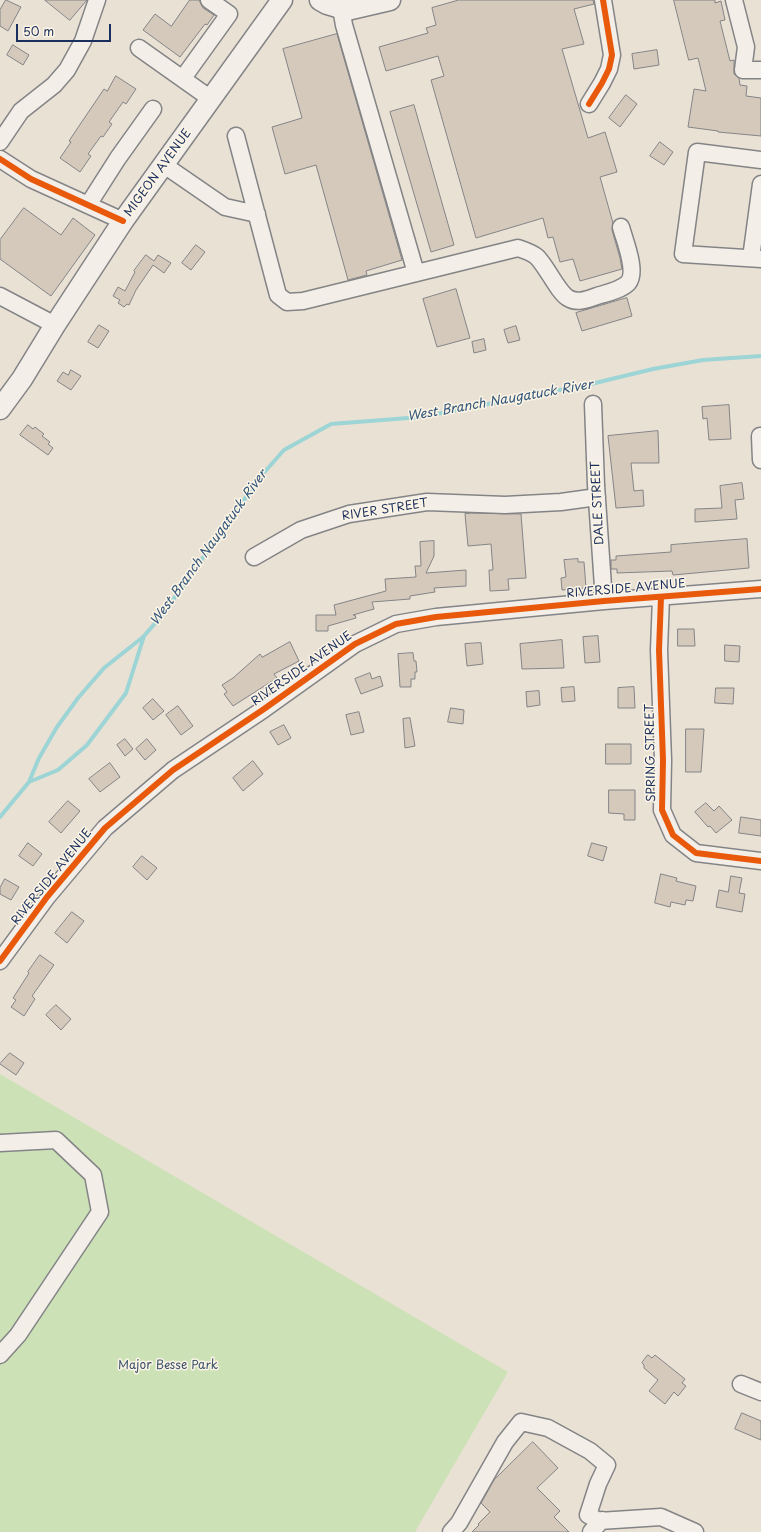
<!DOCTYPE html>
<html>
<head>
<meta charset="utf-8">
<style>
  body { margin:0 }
  #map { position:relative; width:761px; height:1532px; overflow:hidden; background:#e9e1d4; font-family:"Playpen Sans",sans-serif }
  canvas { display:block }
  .scale { position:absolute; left:16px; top:24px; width:95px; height:18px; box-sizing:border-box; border:2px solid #1b2f5e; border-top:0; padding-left:5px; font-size:12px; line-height:14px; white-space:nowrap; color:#1b2f5e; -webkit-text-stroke:3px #fcf5e5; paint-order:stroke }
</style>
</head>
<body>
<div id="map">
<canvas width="761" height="1532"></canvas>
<div class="scale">50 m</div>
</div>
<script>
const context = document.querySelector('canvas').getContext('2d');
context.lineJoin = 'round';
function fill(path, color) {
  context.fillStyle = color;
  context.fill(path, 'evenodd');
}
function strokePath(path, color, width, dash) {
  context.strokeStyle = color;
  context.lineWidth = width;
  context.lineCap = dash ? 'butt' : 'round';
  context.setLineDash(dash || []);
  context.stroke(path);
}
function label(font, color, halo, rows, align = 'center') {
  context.font = font + ' "Playpen Sans",sans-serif';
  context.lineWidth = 3;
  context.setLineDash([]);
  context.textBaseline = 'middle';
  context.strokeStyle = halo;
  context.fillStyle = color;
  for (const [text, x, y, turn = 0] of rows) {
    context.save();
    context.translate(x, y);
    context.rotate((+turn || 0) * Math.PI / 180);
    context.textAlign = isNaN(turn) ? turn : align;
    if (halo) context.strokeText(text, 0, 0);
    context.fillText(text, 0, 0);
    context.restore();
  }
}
const green = new Path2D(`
  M 0,1074 L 508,1372 L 415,1532 L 0,1532 Z`);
const stream = new Path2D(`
  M 29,782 L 39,758 L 57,727 L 78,698 L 104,668 L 143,637
  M 0,817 L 29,782 L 58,770 L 87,745 L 126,693 L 144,636 L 163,614 L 261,476 L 284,450 L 331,424 L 421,417 L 591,384 L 653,369 L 703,360 L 761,356`);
const building = new Path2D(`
  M 6,0 L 21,7 L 8,31 L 0,26 L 0,10 Z
  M 45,0 L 87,0 L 70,20 Z
  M 190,0 L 199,0 L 203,8 L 214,15 L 207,25 L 205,24 L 180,57 L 143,30 L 155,14 L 171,26 Z
  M 459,0 L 593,0 L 594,4 L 574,9 L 584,44 L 562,49 L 588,138 L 605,132 L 617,172 L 600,177 L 613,223 L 612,230 L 620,258 L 622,269 L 580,281 L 573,259 L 560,262 L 553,237 L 548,238 L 543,218 L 476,238 L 431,80 L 444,76 L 438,56 L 386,71 L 379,47 L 428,33 L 426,28 L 436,25 L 432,8 Z
  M 674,0 L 715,0 L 715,3 L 721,1 L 725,20 L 720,21 L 730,61 L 734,60 L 734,74 L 739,78 L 740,85 L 747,86 L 746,96 L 761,98 L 761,136 L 718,132 L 718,131 L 688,127 L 694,89 L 706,91 L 698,58 L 689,60 Z
  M 337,34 L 402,260 L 366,271 L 367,275 L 348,280 L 316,165 L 285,174 L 272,127 L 302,118 L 283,49 Z
  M 13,45 L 29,55 L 23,65 L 7,55 Z
  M 657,50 L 659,65 L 634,69 L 632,54 Z
  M 116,76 L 136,89 L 126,104 L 123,102 L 109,122 L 112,124 L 103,137 L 101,136 L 88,154 L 91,156 L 80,172 L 60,158 L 71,142 L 69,141 L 81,123 L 104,89 L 107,91 Z
  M 626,95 L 637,104 L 620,127 L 609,118 Z
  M 414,105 L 454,245 L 431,252 L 390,112 Z
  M 660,142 L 673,152 L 664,165 L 650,156 Z
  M 24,208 L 61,235 L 73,218 L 95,235 L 51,296 L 0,259 L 0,240 Z
  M 196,245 L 205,252 L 191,270 L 182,263 Z
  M 146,255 L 154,261 L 158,255 L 171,263 L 164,273 L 153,265 L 136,290 L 129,305 L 127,304 L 124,307 L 118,303 L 120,300 L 113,296 L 118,287 L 125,291 L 135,272 L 134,271 Z
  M 456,289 L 470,338 L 437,347 L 423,299 Z
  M 627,298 L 632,316 L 582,331 L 576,313 Z
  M 99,325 L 109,331 L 98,348 L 88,342 Z
  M 516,326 L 520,340 L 508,343 L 504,330 Z
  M 484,339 L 486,350 L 474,353 L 472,342 Z
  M 71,370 L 81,376 L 71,390 L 57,381 L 63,372 L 68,375 Z
  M 729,405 L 731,439 L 709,440 L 707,418 L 703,419 L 702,407 Z
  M 28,425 L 33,429 L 35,427 L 44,434 L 42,436 L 50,442 L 48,444 L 53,448 L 48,455 L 20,435 Z
  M 658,431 L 659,463 L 631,463 L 634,491 L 643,490 L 644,506 L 616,508 L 608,436 Z
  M 742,483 L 744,499 L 735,500 L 737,519 L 695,522 L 695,509 L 722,508 L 720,486 Z
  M 472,513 L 521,514 L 526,578 L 508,579 L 509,590 L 490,591 L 489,570 L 493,570 L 491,544 L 468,546 L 465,514 Z
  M 747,539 L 749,568 L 673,575 L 672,571 L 617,573 L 617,569 L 611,569 L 611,560 L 616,560 L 616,556 L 671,552 L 671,545 Z
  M 434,541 L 434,556 L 426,573 L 466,570 L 466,586 L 434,588 L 435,592 L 410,596 L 410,599 L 372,602 L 374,609 L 353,615 L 355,615 L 356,618 L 328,626 L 328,631 L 316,631 L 316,615 L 336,615 L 334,605 L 386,591 L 385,579 L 416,577 L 415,566 L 421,566 L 420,542 Z
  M 578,559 L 578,562 L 584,562 L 586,588 L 562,590 L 561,578 L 566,577 L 564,560 Z
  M 678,629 L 694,629 L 695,646 L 678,646 Z
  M 598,636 L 600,662 L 585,663 L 583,637 Z
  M 562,640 L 564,668 L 522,669 L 520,644 Z
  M 290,642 L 299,661 L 274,674 L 277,678 L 233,706 L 224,694 L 227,692 L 222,685 L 233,678 L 260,654 L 262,657 Z
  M 481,643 L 483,664 L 467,666 L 465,644 Z
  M 725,645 L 740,646 L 739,662 L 725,661 Z
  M 413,653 L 414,661 L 416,661 L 417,672 L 415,672 L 415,679 L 411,679 L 411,687 L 400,687 L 398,654 Z
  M 370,673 L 372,679 L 380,676 L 383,686 L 361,694 L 355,679 Z
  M 574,687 L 575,701 L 562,702 L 561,688 Z
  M 634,687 L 635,708 L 618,708 L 618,688 Z
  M 716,688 L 734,688 L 733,704 L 715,703 Z
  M 539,691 L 540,705 L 527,707 L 526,692 Z
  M 153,699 L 164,711 L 153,720 L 143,708 Z
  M 178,706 L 193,726 L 181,735 L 166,715 Z
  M 451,708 L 464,710 L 463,724 L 448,722 Z
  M 359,712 L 364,732 L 351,735 L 346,715 Z
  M 410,718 L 415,746 L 405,748 L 403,719 Z
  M 284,725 L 291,738 L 278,745 L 270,732 Z
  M 686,729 L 704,729 L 701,772 L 686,772 Z
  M 125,739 L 133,749 L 125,756 L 117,745 Z
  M 147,739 L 156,750 L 145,760 L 136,749 Z
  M 606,744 L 631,744 L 631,764 L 606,764 Z
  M 253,761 L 263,774 L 243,791 L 233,778 Z
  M 110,763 L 120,777 L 100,792 L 89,779 Z
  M 609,790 L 635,790 L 635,820 L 624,820 L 624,814 L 609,813 Z
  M 68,801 L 80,811 L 61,833 L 49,822 Z
  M 706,803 L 714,811 L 719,806 L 732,820 L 716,833 L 710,826 L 708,827 L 695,812 Z
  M 741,817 L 761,820 L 761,836 L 739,833 Z
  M 28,843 L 42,854 L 33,866 L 19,856 Z
  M 592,843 L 607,847 L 603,861 L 588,856 Z
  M 142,856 L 157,868 L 147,880 L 133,867 Z
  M 661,874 L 677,878 L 676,881 L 696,886 L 693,901 L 686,900 L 685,905 L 671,902 L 670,907 L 655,903 Z
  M 731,876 L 742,878 L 739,893 L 745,894 L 742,912 L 716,907 L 719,890 L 728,892 Z
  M 5,879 L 19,887 L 11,900 L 0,894 L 0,888 Z
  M 72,912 L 84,921 L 67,943 L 55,933 Z
  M 40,955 L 54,965 L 32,996 L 35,999 L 24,1016 L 11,1007 L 16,1000 L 13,998 L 29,973 L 28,972 Z
  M 56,1005 L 71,1019 L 61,1030 L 46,1015 Z
  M 10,1053 L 24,1063 L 16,1075 L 0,1064 Z
  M 648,1355 L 652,1358 L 655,1355 L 685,1379 L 682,1383 L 686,1386 L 678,1396 L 674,1392 L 665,1404 L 649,1391 L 658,1380 L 644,1368 L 644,1365 L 642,1363 Z
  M 742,1413 L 761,1421 L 761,1440 L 735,1429 Z
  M 533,1442 L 558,1468 L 537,1488 L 560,1511 L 554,1517 L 569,1532 L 472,1532 L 479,1525 L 478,1524 L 490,1512 L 481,1503 L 494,1480 Z`);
const minor = new Path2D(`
  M 734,0 L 746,47 L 743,70 L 761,70
  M 341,8 L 344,25 L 416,273
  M 139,48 L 211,99
  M 183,78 L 229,14 L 209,0
  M 589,104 L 602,83 L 609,69 L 612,55 L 603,0
  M 236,136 L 278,295 L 287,302 L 303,301 L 518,248 C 524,250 533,253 537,257 C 547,267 558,292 568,298 C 578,304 588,299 597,296 C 607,293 621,290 628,283 C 638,272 624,239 621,227
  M 0,142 L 21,111 L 54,85 L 67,70 L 83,41 L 97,0
  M 0,159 L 31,179 L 123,221
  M 761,160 L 697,152 L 683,254 L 761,259
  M 164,165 L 225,207 L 257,214
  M 88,205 L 118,158 L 153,109
  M 751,258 L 761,184
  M 0,296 L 55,325
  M 593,404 L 596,485 L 604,601
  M 760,436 L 761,460
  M 254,557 L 301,530 L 349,514 L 427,502 L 505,505 L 561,502 L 597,497
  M 661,597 L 659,650 L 663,760 L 662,810 L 673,835 L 696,853 L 761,861
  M 0,961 L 47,897 L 105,828 L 173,770 L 264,709 L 355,644 L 396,624 L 436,617 L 604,601 L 761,589
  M 0,1143 L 56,1140 L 93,1175 L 100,1212 L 18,1335 L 0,1355
  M 741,1384 L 761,1392
  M 451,1532 L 459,1523 L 505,1442 L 521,1422 L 548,1428 L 590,1451 L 607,1465 L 598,1484 L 588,1515 L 599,1521 L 661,1517 L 695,1532
  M 591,1532 L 602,1520`);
const major = new Path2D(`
  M 320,0 L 327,4 L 347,10 L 390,0
  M 0,409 L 22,379 L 55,325 L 123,221 L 282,0`);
const cycleway = new Path2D(`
  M 589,104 L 602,83 L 609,69 L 612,55 L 603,0
  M 0,159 L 31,179 L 123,221
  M 661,597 L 659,650 L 663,760 L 662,810 L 673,835 L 696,853 L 761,861
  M 0,961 L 47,897 L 105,828 L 173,770 L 264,709 L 355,644 L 396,624 L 436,617 L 604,601 L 761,589`);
const streetNames = [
  ["MIGEON AVENUE",158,173,-54],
  ["DALE STREET",598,503,-93],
  ["RIVER STREET",385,510,-9],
  ["RIVERSIDE AVENUE",626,589,-5],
  ["RIVERSIDE AVENUE",302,669,-35],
  ["SPRING STREET",651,753,-91],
  ["RIVERSIDE AVENUE",52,877,-51]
];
const parkNames = [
  ["Major Besse Park",168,1366]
];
const waterNames = [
  ["West Branch Naugatuck River",500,401,-10],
  ["West Branch Naugatuck River",209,548,-54]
];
fill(green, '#cde1b7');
strokePath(stream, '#9dd4d5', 4);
fill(building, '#d4c9bb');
strokePath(building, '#848487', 1);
strokePath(minor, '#848487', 19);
strokePath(major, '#848487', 23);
strokePath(minor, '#f3efe8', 16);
strokePath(major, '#f3efe8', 20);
strokePath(cycleway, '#e8590c', 6);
label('12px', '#1b2f5e', '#fcf5e5', streetNames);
label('12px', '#3a536b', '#fcf5e5', parkNames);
label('italic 13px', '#34577c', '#fcf5e5', waterNames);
</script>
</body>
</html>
